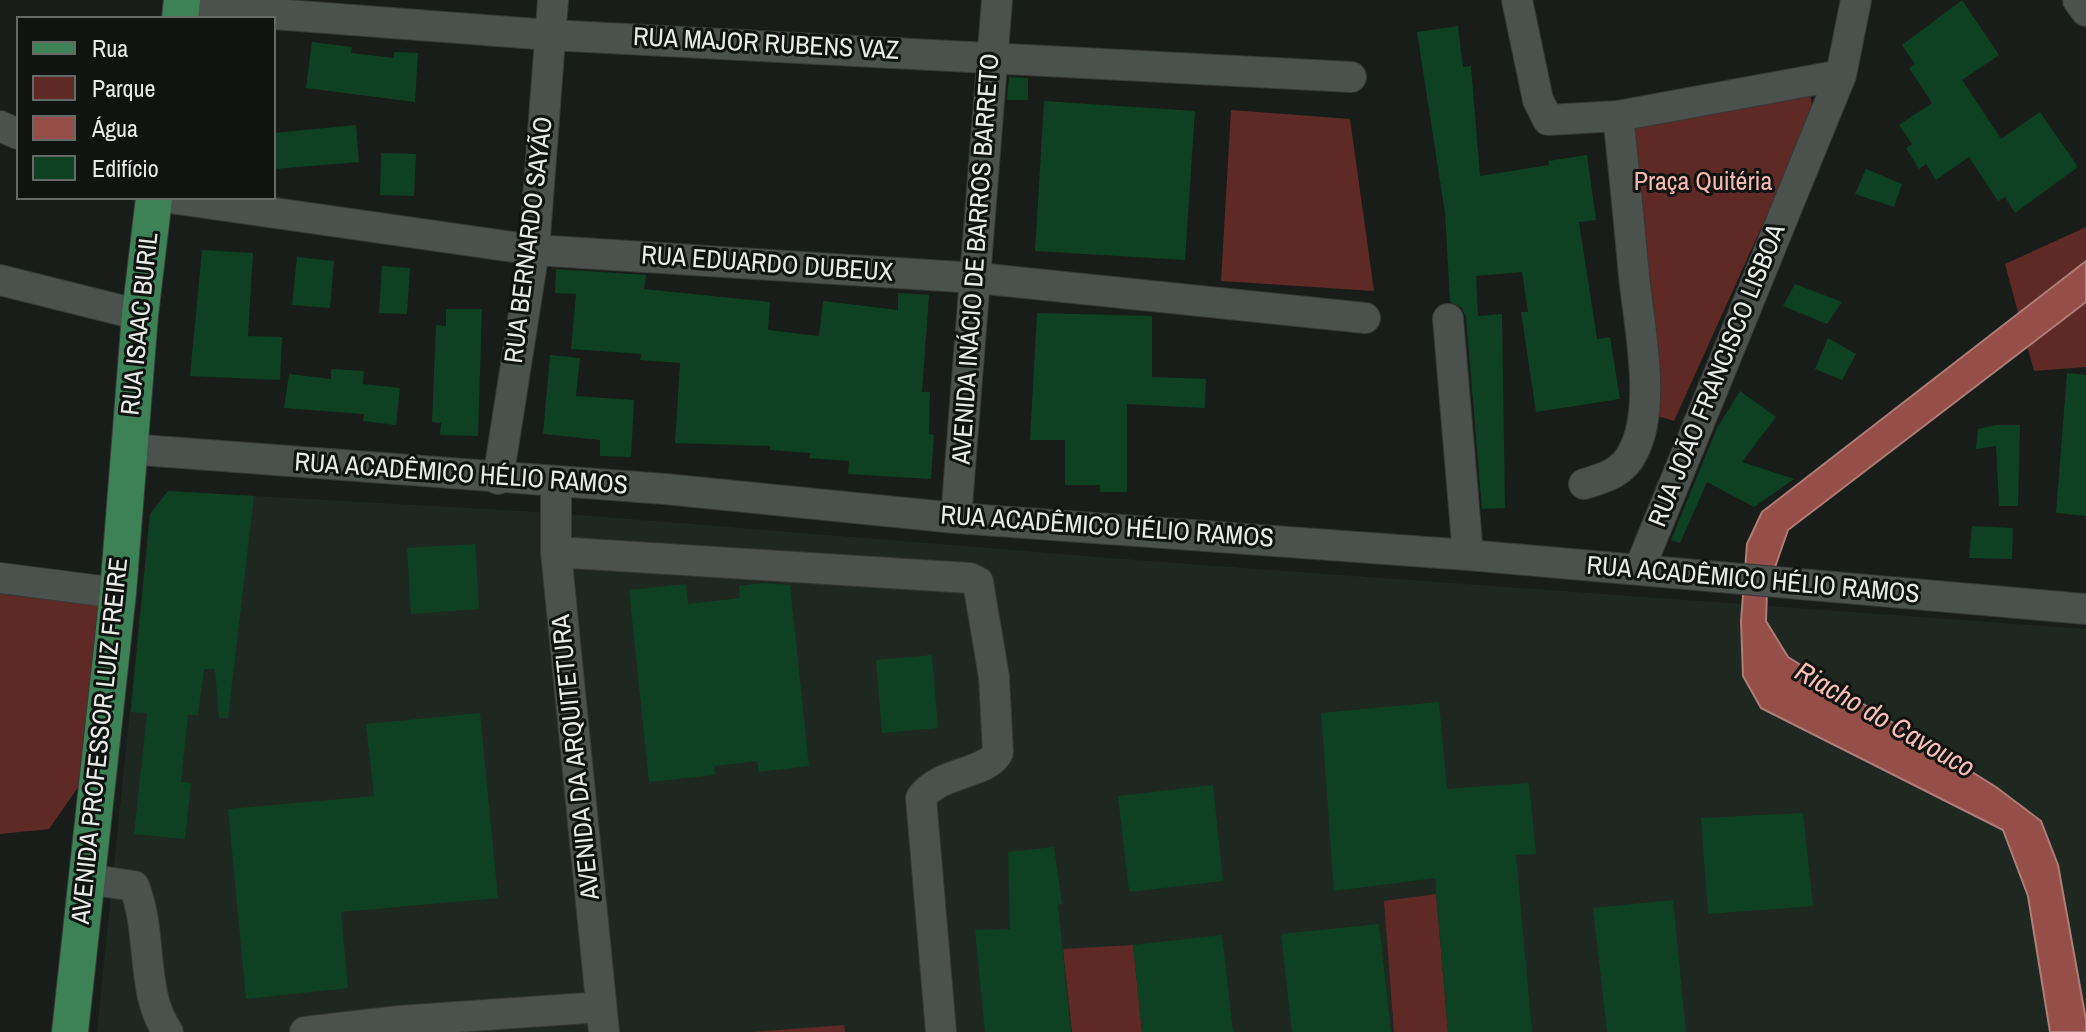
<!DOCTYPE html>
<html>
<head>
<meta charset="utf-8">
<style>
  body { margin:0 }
  #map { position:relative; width:2086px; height:1032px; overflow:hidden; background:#181d19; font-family:"Archivo Narrow",sans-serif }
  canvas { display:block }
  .legend { position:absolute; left:16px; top:16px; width:260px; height:184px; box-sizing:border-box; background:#0f1410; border:2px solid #666a66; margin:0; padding:10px 14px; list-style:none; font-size:24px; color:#e8ebe8 }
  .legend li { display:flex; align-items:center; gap:16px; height:40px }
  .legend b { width:40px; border:2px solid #666a66 }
</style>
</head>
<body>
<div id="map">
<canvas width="2086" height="1032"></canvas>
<ul class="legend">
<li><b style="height:10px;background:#3d8256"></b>Rua</li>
<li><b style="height:22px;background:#5f2925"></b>Parque</li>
<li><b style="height:22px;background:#954e48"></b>Água</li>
<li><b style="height:22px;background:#0e4121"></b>Edifício</li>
</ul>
</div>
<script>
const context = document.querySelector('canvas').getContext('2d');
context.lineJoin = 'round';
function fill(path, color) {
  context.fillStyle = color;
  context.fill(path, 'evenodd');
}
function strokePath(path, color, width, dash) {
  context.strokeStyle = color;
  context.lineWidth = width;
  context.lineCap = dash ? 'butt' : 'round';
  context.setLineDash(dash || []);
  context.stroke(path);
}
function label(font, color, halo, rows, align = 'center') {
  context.font = font + ' "Archivo Narrow",sans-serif';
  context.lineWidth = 6;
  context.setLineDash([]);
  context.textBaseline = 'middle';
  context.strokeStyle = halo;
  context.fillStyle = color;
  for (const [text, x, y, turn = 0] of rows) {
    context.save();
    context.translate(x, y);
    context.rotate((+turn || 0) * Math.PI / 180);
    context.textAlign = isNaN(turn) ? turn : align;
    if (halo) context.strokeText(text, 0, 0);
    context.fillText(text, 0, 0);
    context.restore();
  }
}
const built = new Path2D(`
  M 168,491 L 555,513 L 1161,562 L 2086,629 L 2086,1032 L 97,1032 L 150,514 Z`);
const green = new Path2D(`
  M 1807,93 L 1811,98 L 1812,114 L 1799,144 L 1674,421 L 1651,414 L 1632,129 L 1637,124 Z
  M 1231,110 L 1350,119 L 1374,291 L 1221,281 Z
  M 2086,227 L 2086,367 L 2034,371 L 2005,264 Z
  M 0,580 L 118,593 L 97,760 L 49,829 L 0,834 Z
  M 1436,894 L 1448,1032 L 1394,1032 L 1384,901 Z
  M 1133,945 L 1142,1032 L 1072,1032 L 1063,949 Z
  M 844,1025 L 845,1032 L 752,1032 Z`);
const water = new Path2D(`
  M 2086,261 L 2086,302 L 1788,530 L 1767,590 L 1766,621 L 1788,657 L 1996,787 L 2041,821 L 2058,865 L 2086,1020 L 2086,1032 L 2050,1032 L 2028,896 L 2003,830 L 1761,708 L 1743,676 L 1741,621 L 1747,544 L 1762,512 Z`);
const building = new Path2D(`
  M 1962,0 L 1999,55 L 1962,80 L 2001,139 L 2040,112 L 2078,167 L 2015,213 L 2005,197 L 1998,201 L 1969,157 L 1936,180 L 1926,164 L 1919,169 L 1906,148 L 1912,144 L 1899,125 L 1932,103 L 1909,68 L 1915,64 L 1902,45 Z
  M 1458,26 L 1463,67 L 1471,66 L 1480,176 L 1549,165 L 1548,161 L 1587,155 L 1596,220 L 1579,222 L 1597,339 L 1610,337 L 1620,399 L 1536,412 L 1521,312 L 1528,312 L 1522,272 L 1476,276 L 1478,316 L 1502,314 L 1505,508 L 1482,509 L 1466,317 L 1462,308 L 1450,302 L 1445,213 L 1417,32 Z
  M 312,42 L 352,47 L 351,53 L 394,58 L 394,52 L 418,53 L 415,102 L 306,88 Z
  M 1009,77 L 1028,78 L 1028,100 L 1007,100 Z
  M 1044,101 L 1195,111 L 1185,260 L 1035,251 Z
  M 356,125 L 359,162 L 274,169 L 274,133 Z
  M 381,153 L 416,154 L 414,196 L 380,195 Z
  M 1866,169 L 1902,184 L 1894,207 L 1855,194 Z
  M 202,250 L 253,253 L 248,336 L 282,337 L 280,380 L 190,376 Z
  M 297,257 L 334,261 L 330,308 L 292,305 Z
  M 382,266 L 410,268 L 407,314 L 379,313 Z
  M 556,269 L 646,275 L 644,289 L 770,302 L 768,330 L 819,336 L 823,301 L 898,310 L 898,293 L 929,295 L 922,392 L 930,392 L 929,434 L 934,435 L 931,479 L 848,474 L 849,461 L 809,458 L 810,453 L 770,450 L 770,446 L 675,443 L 680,363 L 640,360 L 641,354 L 571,349 L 576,294 L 555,293 Z
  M 1795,284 L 1842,302 L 1827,324 L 1783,306 Z
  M 446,309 L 482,309 L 478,436 L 440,435 L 441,423 L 432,422 L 436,325 L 446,326 Z
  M 1037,313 L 1152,316 L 1152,377 L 1206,379 L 1205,408 L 1127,404 L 1127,492 L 1100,492 L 1100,485 L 1065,485 L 1065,440 L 1030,440 Z
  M 1828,338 L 1856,354 L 1842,380 L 1815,369 Z
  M 550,355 L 580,358 L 576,396 L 634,400 L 631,457 L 600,456 L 600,440 L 543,434 Z
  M 331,369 L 364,371 L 363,384 L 400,388 L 396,425 L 363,421 L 364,414 L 284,408 L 289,374 L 331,379 Z
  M 2067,373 L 2086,375 L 2086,516 L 2056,513 Z
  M 1740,391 L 1776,417 L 1742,462 L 1794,479 L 1754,507 L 1707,482 L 1680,543 L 1671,540 L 1717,428 Z
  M 1996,425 L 2020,425 L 2018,506 L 1999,506 L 1996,446 L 1976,449 L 1978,429 Z
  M 168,491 L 254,496 L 228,718 L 219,718 L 215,669 L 204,669 L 198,715 L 188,715 L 181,782 L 191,783 L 185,839 L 134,834 L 147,713 L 131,712 L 150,514 Z
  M 1972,526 L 2013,528 L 2012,559 L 1969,558 Z
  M 475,544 L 479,609 L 411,614 L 407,548 Z
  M 764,583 L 790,585 L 809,766 L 759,772 L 757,761 L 714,766 L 715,775 L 649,782 L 629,590 L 686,584 L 688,604 L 740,598 L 739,586 Z
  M 932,655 L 938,728 L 882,733 L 876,660 Z
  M 1439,702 L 1447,789 L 1529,783 L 1536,854 L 1516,855 L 1532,1032 L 1448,1032 L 1435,878 L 1334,891 L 1321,713 Z
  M 480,713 L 498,898 L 341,912 L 348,988 L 246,999 L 228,809 L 374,796 L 366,724 Z
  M 1213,785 L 1223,881 L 1129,892 L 1118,796 Z
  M 1803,813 L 1813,906 L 1708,914 L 1701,818 Z
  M 1054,847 L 1062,904 L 1058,905 L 1071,1032 L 985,1032 L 975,930 L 1010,929 L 1008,852 Z
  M 1673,900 L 1686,1032 L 1607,1032 L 1593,908 Z
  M 1379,924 L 1391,1032 L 1292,1032 L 1281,934 Z
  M 1222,935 L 1233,1032 L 1142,1032 L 1133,945 Z`);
const minor = new Path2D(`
  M 1517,0 L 1538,100 L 1548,120 L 1618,116 L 1841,75
  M 2078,0 L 2086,11
  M 181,7 L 550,35 L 1351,77
  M 0,126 L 18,134
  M 170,198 L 534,250 L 977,278 L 1365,318
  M 0,280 L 140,315
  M 1448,319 L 1468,555
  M 128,449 L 665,489 L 956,518 L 1468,555 L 2086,609
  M 498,479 L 534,250 L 553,0
  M 556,483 L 556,552 L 604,1032
  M 1584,484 C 1604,478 1623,473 1633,452 C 1657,407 1639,326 1634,276 C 1629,222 1624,169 1618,116
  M 956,518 L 997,0
  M 556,552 L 970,578 L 978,582 L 994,677 L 998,752 C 989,774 939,771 921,798 L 941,1032
  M 1639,570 L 1841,75 L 1856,0
  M 0,578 L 117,593
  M 87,879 L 134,886 C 153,933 140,993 168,1032
  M 305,1032 L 399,1021 L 601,1007`);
const major = new Path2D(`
  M 180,18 L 182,0
  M 70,1032 L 118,593 L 140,315 L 154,198`);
const streetNames = [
  ["RUA MAJOR RUBENS VAZ",766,45,3],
  ["RUA BERNARDO SAYÃO",530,240,-83],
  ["AVENIDA INÁCIO DE BARROS BARRETO",977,259,-86],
  ["RUA EDUARDO DUBEUX",767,265,4],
  ["RUA ISAAC BURIL",141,324,-84],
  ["RUA JOÃO FRANCISCO LISBOA",1718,376,-68],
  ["RUA ACADÊMICO HÉLIO RAMOS",461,475,4],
  ["RUA ACADÊMICO HÉLIO RAMOS",1107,528,4],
  ["RUA ACADÊMICO HÉLIO RAMOS",1753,581,5],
  ["AVENIDA PROFESSOR LUIZ FREIRE",101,741,-84],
  ["AVENIDA DA ARQUITETURA",577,757,-96]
];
const parkNames = [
  ["Praça Quitéria",1703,183]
];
const waterNames = [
  ["Riacho do Cavouco",1884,721,30]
];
fill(built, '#1e2820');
fill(green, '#5f2925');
fill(water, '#954e48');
strokePath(water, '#ae7d78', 2);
fill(building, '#0e4121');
strokePath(minor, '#363937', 32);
strokePath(major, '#363937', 38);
strokePath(minor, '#4b514c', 30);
strokePath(major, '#3d8256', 36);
label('26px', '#e8ebe8', '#0f1410', streetNames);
label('26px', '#f9b9b1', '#0f1410', parkNames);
label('italic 28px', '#febdb6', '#0f1410', waterNames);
</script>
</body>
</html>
